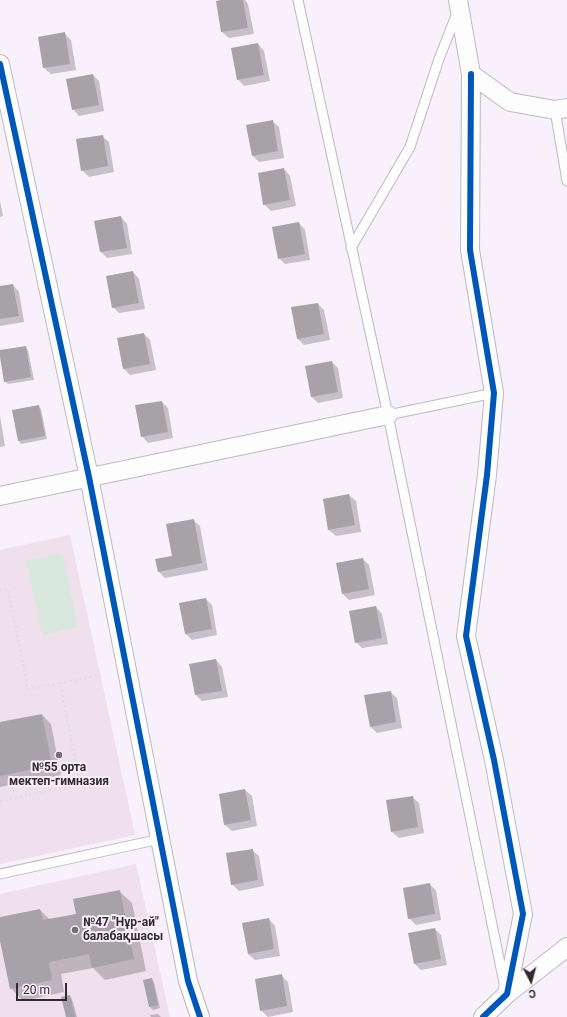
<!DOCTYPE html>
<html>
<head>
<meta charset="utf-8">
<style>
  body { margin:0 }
  #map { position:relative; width:567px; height:1017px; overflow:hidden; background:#f8f0fa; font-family:Roboto,sans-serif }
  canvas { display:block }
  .north { position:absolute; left:511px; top:961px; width:40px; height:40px; -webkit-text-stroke:3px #fbedfd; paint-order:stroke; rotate:174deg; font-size:11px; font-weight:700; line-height:16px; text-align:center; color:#302a31 }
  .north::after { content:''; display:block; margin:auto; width:14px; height:18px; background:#302a31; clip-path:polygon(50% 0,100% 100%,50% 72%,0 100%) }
  .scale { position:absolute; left:16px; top:983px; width:51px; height:18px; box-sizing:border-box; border:2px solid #302a31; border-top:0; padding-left:5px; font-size:12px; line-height:14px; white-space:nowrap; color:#302a31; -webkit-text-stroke:3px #fbedfd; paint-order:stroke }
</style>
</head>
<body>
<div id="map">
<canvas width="567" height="1017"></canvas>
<div class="north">С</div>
<div class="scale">20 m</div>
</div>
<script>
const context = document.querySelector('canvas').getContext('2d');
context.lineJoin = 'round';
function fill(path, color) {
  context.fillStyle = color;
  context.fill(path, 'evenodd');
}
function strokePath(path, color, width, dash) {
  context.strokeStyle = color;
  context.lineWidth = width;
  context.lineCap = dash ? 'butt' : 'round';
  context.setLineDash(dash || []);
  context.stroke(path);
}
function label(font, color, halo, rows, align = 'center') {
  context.font = font + ' Roboto,sans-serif';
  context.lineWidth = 4;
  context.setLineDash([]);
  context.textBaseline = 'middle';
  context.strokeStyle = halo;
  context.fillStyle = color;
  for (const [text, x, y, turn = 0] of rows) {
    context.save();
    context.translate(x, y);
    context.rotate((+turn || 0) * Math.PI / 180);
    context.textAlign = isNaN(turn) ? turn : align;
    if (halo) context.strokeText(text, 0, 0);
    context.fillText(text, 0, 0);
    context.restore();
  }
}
const education = new Path2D(`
  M 70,535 L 135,835 L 0,864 L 0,550 Z
  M 136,864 L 170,1017 L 0,1017 L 0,894 Z`);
const green = new Path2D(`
  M 62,553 L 78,627 L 43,635 L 26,561 Z`);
const shadow = new Path2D(`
  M 227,0 L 245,0 L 248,4 L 254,34 L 229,38 L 222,32 L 217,2 Z
  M 64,33 L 71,40 L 76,70 L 51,74 L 44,68 L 39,38 Z
  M 258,44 L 264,51 L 270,81 L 244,86 L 238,79 Z
  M 93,75 L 99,81 L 104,111 L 79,116 L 73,109 Z
  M 272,121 L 279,127 L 284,158 L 259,162 L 253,156 Z
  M 102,136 L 109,142 L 114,172 L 89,177 L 82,170 Z
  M 284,169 L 290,176 L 296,206 L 271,211 L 264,204 Z
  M 0,201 L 3,216 L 0,217 Z
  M 121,217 L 127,224 L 132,254 L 107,258 L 101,252 L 95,222 Z
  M 299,223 L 305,230 L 310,260 L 285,264 L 279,258 Z
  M 133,272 L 139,279 L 145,309 L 119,313 L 113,307 Z
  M 13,285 L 19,292 L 24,322 L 0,326 L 0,287 Z
  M 318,304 L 324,310 L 330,340 L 304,345 L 298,339 Z
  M 144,334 L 150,340 L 156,370 L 130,375 L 124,369 Z
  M 25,347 L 28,350 L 34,380 L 8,384 L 5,381 L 0,351 Z
  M 332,362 L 338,368 L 343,398 L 318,403 L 312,397 Z
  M 162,402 L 168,408 L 173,438 L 148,443 L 142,436 Z
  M 38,406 L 41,409 L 47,439 L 21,444 L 19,441 Z
  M 0,416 L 5,446 L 0,447 Z
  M 349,495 L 356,501 L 361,532 L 336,536 L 329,530 L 324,499 Z
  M 193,520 L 200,526 L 208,570 L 165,578 L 158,571 L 173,556 Z
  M 363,559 L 369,565 L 375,595 L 349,600 L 343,594 Z
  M 206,599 L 212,605 L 217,635 L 192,640 L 185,633 Z
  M 376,607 L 382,614 L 388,644 L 362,648 L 356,642 Z
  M 216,660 L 222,667 L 228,697 L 202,701 L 196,695 L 190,665 Z
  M 390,692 L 397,698 L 402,728 L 377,733 L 370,726 Z
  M 42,715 L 51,724 L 61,775 L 0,787 L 0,723 Z
  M 245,790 L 252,796 L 257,826 L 232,831 L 225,825 Z
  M 412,797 L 419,803 L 424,833 L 399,838 L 392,832 Z
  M 252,850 L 259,856 L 264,886 L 239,891 L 232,884 Z
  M 429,884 L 436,890 L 441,920 L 416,925 L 409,918 Z
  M 119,891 L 132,903 L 146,971 L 105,980 L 93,968 L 61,974 L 64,992 L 23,1001 L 11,988 L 0,936 L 0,918 L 40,910 L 50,920 L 77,914 Z
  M 269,919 L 275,926 L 280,956 L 255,960 L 248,954 Z
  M 435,929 L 441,935 L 447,965 L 421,970 L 415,964 Z
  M 281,975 L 288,982 L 293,1012 L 268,1017 L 261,1010 Z
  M 151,979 L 154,982 L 160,1008 L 153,1010 L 150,1007 L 144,981 Z
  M 69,996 L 72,999 L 77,1017 L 67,1017 Z
  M 158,1014 L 161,1017 L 151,1017 L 150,1015 Z`);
const building = new Path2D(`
  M 221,0 L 243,0 L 248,28 L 221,32 L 216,1 Z
  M 65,32 L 70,64 L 43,68 L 38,37 Z
  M 258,43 L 264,75 L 237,80 L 231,48 Z
  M 93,74 L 99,105 L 72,110 L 66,79 Z
  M 273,120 L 278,151 L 252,156 L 246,125 Z
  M 103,135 L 108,166 L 81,171 L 76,139 Z
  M 284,168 L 290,200 L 263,205 L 258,173 Z
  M 121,216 L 127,248 L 100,252 L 94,221 Z
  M 299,222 L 305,254 L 278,259 L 272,227 Z
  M 133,271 L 139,303 L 112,308 L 106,276 Z
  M 13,284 L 19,316 L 0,319 L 0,286 Z
  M 318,303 L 324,334 L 297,339 L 291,307 Z
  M 144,333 L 150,364 L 123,369 L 117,338 Z
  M 26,346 L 31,377 L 4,382 L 0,357 L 0,350 Z
  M 332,361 L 338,392 L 311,397 L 305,366 Z
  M 162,401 L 168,432 L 141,437 L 135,405 Z
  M 39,405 L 45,436 L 18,441 L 12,410 Z
  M 349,494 L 355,525 L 328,530 L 323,499 Z
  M 194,519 L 202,563 L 158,572 L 155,559 L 172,556 L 166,524 Z
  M 363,558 L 369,589 L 342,594 L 336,563 Z
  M 206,598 L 212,629 L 185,634 L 179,603 Z
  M 376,606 L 382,638 L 355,643 L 349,611 Z
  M 216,659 L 222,691 L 195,695 L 189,664 Z
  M 391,691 L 396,722 L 370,727 L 364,695 Z
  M 42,714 L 52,765 L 0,776 L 0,722 Z
  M 245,789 L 251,820 L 224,825 L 219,794 Z
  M 413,796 L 418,827 L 391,832 L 386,800 Z
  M 253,849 L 258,880 L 231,885 L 226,853 Z
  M 430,883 L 435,914 L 408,919 L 403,888 Z
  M 120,890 L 134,959 L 92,968 L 89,954 L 49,962 L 52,980 L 10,989 L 0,941 L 0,917 L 40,909 L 43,920 L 76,914 L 73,899 Z
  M 269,918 L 274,949 L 248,954 L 242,923 Z
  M 435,928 L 441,959 L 414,964 L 408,933 Z
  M 282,974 L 287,1006 L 260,1011 L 255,979 Z
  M 152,978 L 158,1005 L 149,1007 L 143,980 Z
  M 70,995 L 75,1017 L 66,1017 L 61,997 Z`);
const path = new Path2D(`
  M 0,590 L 8,589 L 28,689 L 60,683 L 80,784 L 0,801
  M 60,683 L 100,675`);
const service = new Path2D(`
  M 298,0 L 388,415 L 504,983
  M 555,110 L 567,181
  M 351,248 L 410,147 L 439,59 L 457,13
  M 388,415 L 494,393
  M 0,874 L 160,839`);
const minor = new Path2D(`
  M 458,0 L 471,74 L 510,102 L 555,110 L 567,108
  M 0,64 L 89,477 L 188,981 L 200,1017
  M 471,74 L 470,250 L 494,393 L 487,475 L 466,636 L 494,760 L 523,914 L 507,994 L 483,1017
  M 0,496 L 388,415
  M 507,994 L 567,947`);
const cycleway = new Path2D(`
  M 0,64 L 89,477 L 188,981 L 200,1017
  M 471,74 L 470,250 L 494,393 L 487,475 L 466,636 L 494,760 L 523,914 L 507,994 L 483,1017`);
const markers = [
  [59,755,4,"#766f77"],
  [75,930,4,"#766f77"]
];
const poiNames = [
  ["№55 орта",59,768],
  ["мектеп-гимназия",59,782],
  ["№47 \"Нұр-ай\"",83,923,"left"],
  ["балабақшасы",83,937,"left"]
];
fill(education, '#efe0ec');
fill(green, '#d8e8de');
fill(shadow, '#0003');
fill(building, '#a7a1a8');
strokePath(service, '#beb8c0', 11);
strokePath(minor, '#beb8c0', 20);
strokePath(path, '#e0dee0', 2.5, [2, 3]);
strokePath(service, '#fefdfe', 9);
strokePath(minor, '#fefdfe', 18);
strokePath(cycleway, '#0057b8', 6);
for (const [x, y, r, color] of markers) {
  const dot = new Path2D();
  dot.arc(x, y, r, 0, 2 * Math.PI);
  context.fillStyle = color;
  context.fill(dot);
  strokePath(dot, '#fbedfd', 1.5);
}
label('bold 12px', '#302a31', '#fbedfd', poiNames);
</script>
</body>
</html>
